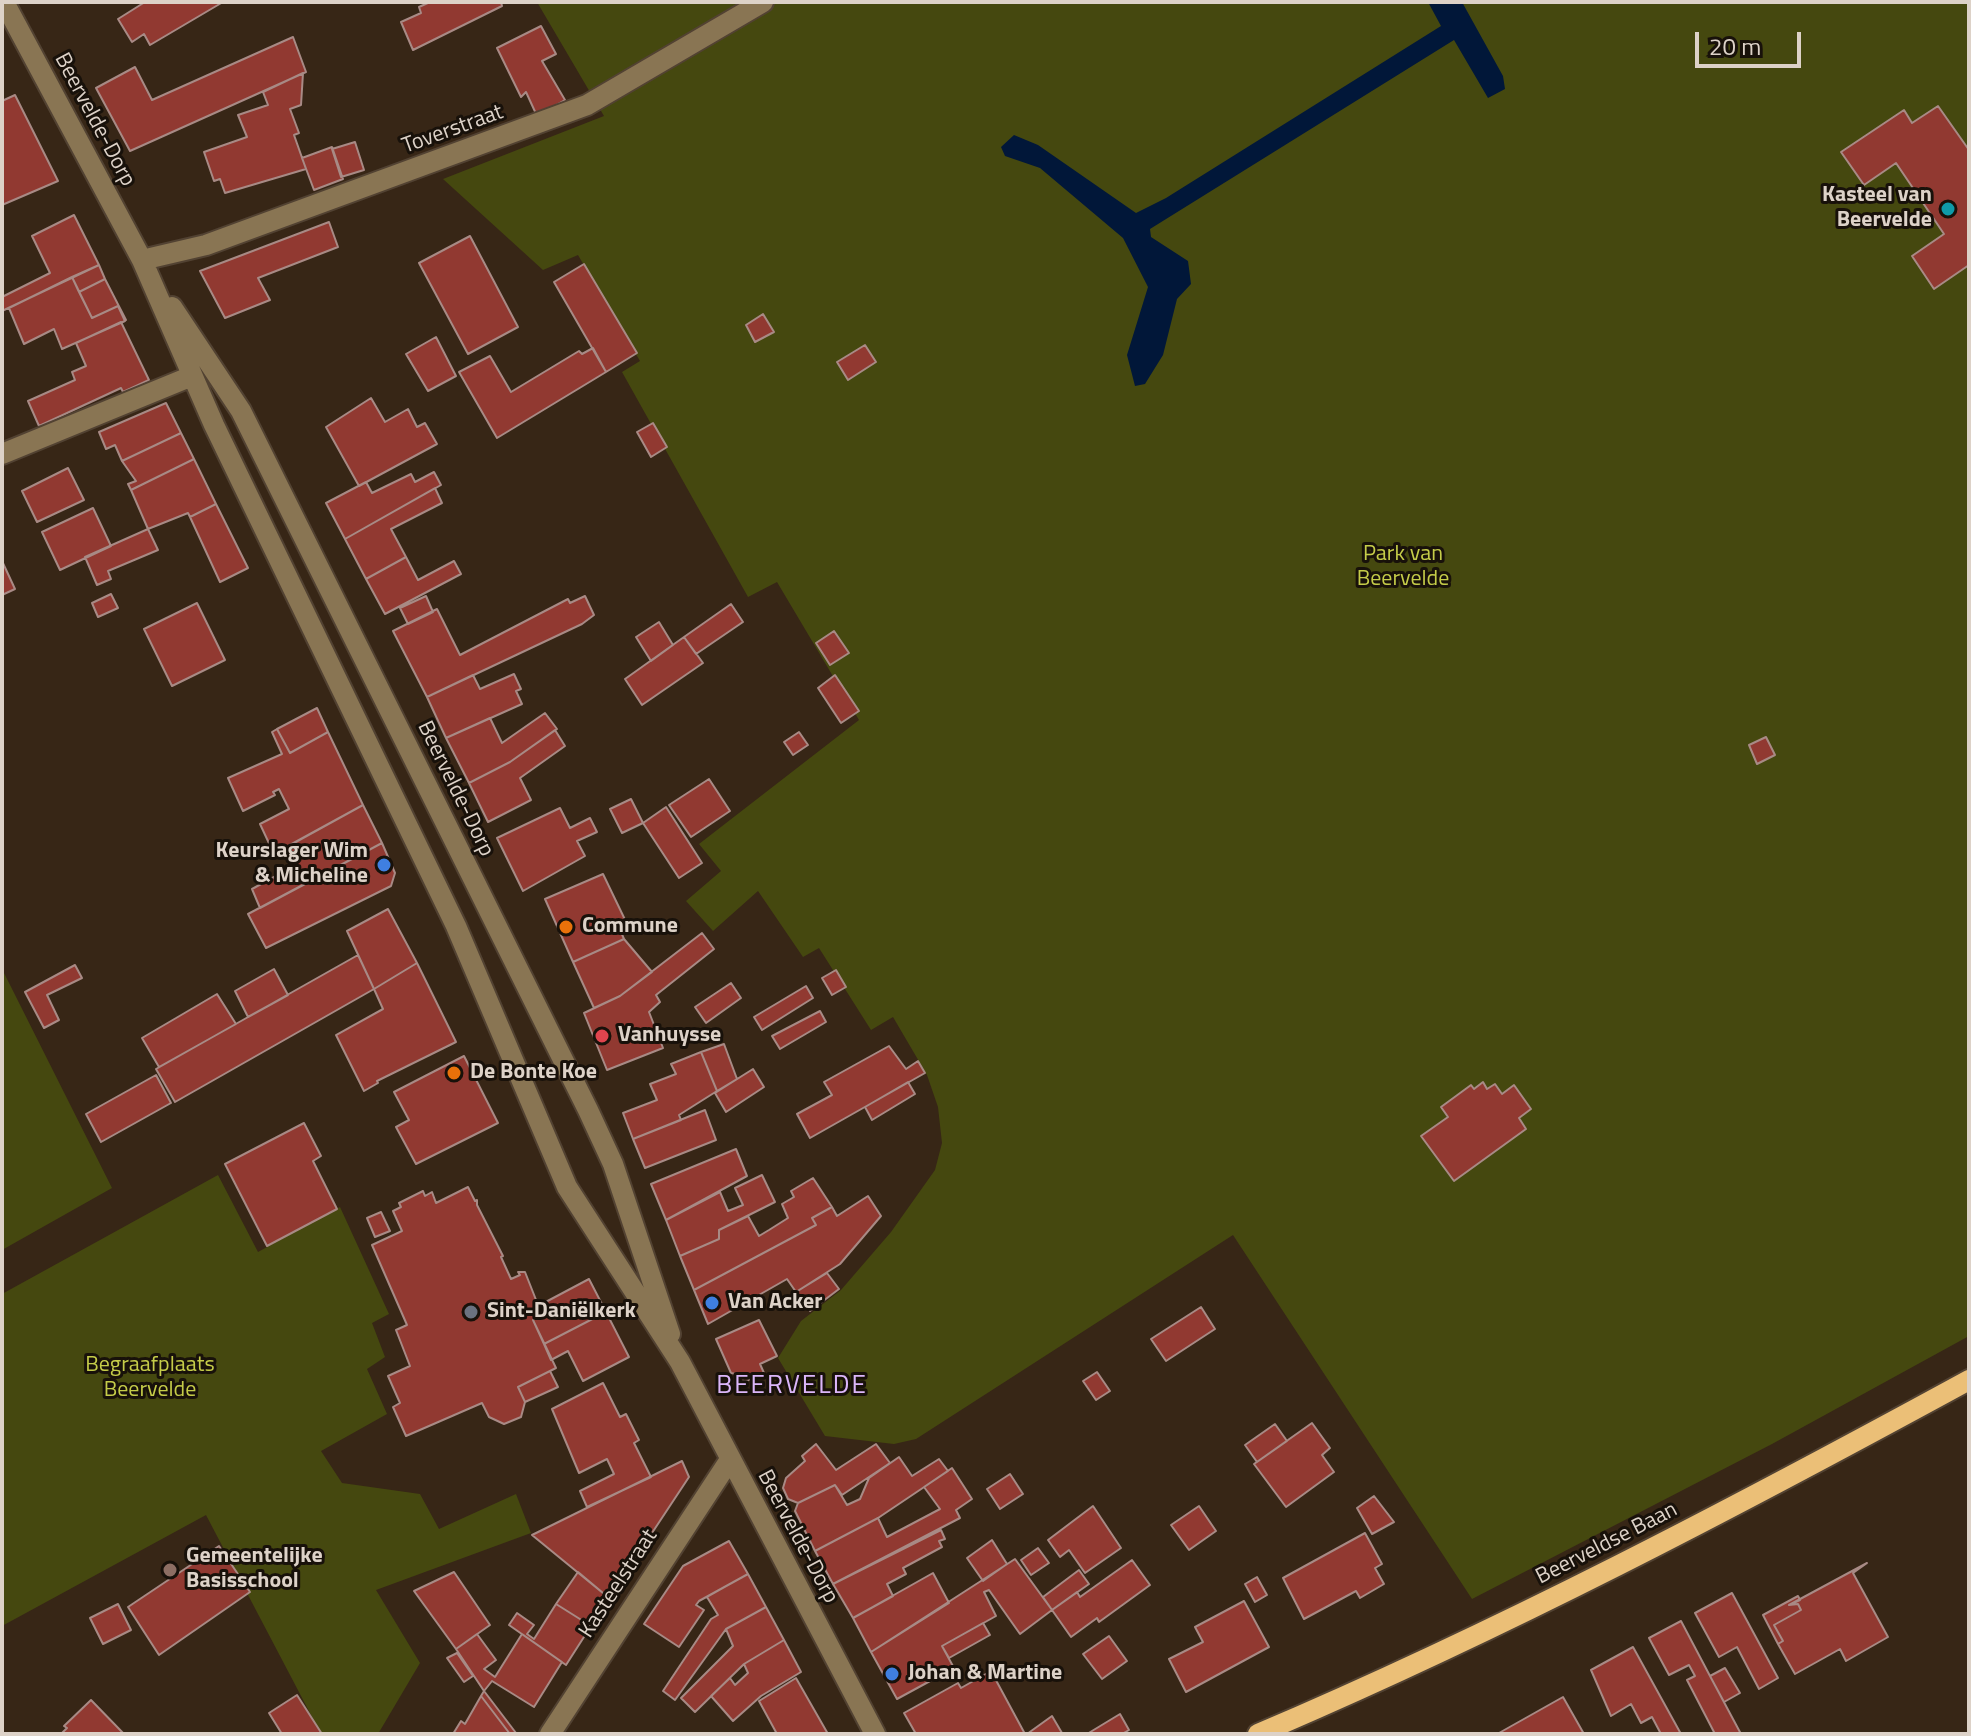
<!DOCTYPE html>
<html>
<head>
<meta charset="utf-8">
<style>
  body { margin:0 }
  #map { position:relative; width:1971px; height:1736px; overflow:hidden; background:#372616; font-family:"Titillium Web",sans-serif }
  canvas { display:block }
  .frame { position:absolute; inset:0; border:4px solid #ddd2c8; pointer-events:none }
  .scale { position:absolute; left:1695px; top:32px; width:106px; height:36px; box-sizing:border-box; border:4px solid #ddd2c8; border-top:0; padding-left:10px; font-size:24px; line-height:28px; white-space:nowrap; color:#ddd2c8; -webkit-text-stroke:6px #18110a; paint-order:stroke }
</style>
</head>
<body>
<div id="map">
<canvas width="1971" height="1736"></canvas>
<div class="frame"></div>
<div class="scale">20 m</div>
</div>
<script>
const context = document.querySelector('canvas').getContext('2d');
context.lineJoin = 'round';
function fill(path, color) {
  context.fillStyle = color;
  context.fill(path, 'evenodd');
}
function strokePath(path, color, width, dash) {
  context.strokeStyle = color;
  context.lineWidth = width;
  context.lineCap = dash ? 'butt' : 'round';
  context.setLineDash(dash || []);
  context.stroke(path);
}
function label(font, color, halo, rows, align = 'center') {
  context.font = font + ' "Titillium Web",sans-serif';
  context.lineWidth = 6;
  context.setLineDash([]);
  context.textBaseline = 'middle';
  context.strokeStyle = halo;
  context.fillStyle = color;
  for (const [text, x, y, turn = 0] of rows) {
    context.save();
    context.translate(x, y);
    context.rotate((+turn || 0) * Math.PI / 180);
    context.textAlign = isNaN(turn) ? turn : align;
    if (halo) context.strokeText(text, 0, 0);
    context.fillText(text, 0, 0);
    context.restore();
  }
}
const green = new Path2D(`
  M 537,2 L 1969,2 L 1969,1336 L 1772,1444 L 1472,1599 L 1233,1235 L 916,1439 L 894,1444 L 825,1436 L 778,1358 L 801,1321 L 841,1290 L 891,1232 L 935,1170 L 942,1143 L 938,1107 L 927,1075 L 893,1017 L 871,1030 L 819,948 L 803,957 L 758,891 L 713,931 L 686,901 L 721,871 L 699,844 L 859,720 L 777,582 L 748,597 L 622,372 L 640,361 L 578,255 L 543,270 L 443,179 L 604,116 Z
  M 2,969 L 112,1188 L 2,1250 Z
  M 218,1175 L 258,1252 L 340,1207 L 389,1314 L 372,1323 L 385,1357 L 367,1369 L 387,1414 L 321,1451 L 342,1483 L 420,1494 L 439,1529 L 516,1494 L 531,1533 L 376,1590 L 420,1663 L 378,1734 L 321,1734 L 206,1515 L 2,1626 L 2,1294 Z`);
const water = new Path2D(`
  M 1428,2 L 1462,2 L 1503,76 L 1505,89 L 1488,98 L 1454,40 L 1150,229 L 1151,237 L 1188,261 L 1191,284 L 1177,299 L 1163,355 L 1145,384 L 1135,386 L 1127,355 L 1148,287 L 1123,238 L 1040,168 L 1005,156 L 1001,147 L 1014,135 L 1038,145 L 1136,213 L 1166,198 L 1441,26 Z`);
const building = new Path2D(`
  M 145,2 L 223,2 L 150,45 L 144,34 L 132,42 L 118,19 Z
  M 430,2 L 501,2 L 502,6 L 413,50 L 401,22 L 421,13 L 419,7 Z
  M 541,26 L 556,54 L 542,61 L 565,100 L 537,116 L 526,92 L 521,97 L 497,48 Z
  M 293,37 L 306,72 L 130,151 L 96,88 L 135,67 L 152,100 Z
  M 303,73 L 301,105 L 290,109 L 299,133 L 294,135 L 306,169 L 225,193 L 220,179 L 214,181 L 204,152 L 247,137 L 238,115 L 268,105 L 263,92 Z
  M 15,95 L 58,181 L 2,205 L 2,101 Z
  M 1938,106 L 1969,150 L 1969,265 L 1934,289 L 1912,256 L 1944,234 L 1896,163 L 1864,185 L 1841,152 L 1904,110 L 1912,123 Z
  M 355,142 L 364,170 L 341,177 L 332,149 Z
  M 332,147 L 343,179 L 314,190 L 302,158 Z
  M 74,215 L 99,265 L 2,311 L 2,297 L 50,273 L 32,236 Z
  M 329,222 L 338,247 L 258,278 L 270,300 L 225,318 L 200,271 Z
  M 470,236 L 518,327 L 468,354 L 419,263 Z
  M 584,264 L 637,353 L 606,372 L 554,282 Z
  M 99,265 L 105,279 L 79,292 L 72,277 Z
  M 72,277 L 92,318 L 118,306 L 125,321 L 62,349 L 54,329 L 24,344 L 9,308 Z
  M 105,279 L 126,320 L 118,306 L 92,318 L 79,292 Z
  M 763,314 L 774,332 L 755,342 L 746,325 Z
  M 121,322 L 149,380 L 123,392 L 121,388 L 39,426 L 28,401 L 75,380 L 72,372 L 86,366 L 76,343 Z
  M 436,337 L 456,376 L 428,391 L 406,354 Z
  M 865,345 L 876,362 L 848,380 L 837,362 Z
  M 593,348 L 606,372 L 497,438 L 459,372 L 490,356 L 511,392 L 579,351 L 582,354 Z
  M 371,398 L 385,422 L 408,409 L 417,427 L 425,423 L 437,444 L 359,486 L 326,427 Z
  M 166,403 L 181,433 L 122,461 L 115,445 L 106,449 L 99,432 Z
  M 653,423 L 667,447 L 651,457 L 637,432 Z
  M 181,433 L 194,459 L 131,490 L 128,484 L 136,481 L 122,461 Z
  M 194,459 L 216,504 L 190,517 L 188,513 L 148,529 L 131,490 Z
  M 68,468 L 84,500 L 37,522 L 22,491 Z
  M 434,472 L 441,485 L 345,539 L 326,503 L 366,482 L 372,493 L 411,474 L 415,482 Z
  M 435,488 L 442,503 L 391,529 L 406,557 L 366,579 L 345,539 Z
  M 216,504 L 248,568 L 220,582 L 190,517 Z
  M 93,508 L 111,546 L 60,570 L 42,532 Z
  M 148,529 L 158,550 L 108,571 L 111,579 L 97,585 L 85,557 Z
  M 406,557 L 418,580 L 454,561 L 461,574 L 385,614 L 366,579 Z
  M 2,561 L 15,589 L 2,595 Z
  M 111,594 L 118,608 L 98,617 L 92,603 Z
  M 426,596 L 433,612 L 408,624 L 400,608 Z
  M 585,596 L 594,615 L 582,624 L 427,697 L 393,631 L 437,609 L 460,655 L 568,599 L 570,603 Z
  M 197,603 L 225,660 L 172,686 L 144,629 Z
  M 731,604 L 743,622 L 696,654 L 684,637 Z
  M 659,622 L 673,645 L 651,661 L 636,637 Z
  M 834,631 L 849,653 L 830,665 L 816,643 Z
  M 684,637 L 703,663 L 642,705 L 625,679 Z
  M 514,674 L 521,689 L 516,691 L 522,704 L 446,738 L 427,697 L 473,675 L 480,689 Z
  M 835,675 L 859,711 L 841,723 L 818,688 Z
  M 317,708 L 328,732 L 290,753 L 277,729 Z
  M 545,713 L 557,729 L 510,762 L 469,783 L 446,738 L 490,718 L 502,743 Z
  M 277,729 L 290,753 L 328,732 L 363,805 L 274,854 L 260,824 L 289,809 L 279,789 L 273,792 L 275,795 L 243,811 L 228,778 L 282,754 L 272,732 Z
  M 555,730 L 565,746 L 520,778 L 531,800 L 488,822 L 469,783 L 510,762 Z
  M 799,732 L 808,745 L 793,755 L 784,742 Z
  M 1766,737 L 1775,755 L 1757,764 L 1749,745 Z
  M 709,779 L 730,811 L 691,837 L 669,805 Z
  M 631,799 L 643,823 L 622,833 L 610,809 Z
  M 363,805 L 382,843 L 260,908 L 252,889 L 296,865 L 288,846 Z
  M 666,807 L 702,863 L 679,878 L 643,823 Z
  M 560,808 L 570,828 L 590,818 L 597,832 L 577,841 L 585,856 L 523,891 L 497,838 Z
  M 382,843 L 395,873 L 391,886 L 266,948 L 248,914 Z
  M 603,874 L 629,928 L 621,932 L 624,939 L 573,962 L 545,899 Z
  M 388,909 L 417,963 L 374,989 L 347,931 Z
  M 702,933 L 714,949 L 656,995 L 660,1002 L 649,1012 L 663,1048 L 607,1070 L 584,1013 L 620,996 Z
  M 624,939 L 652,972 L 620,996 L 594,1008 L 573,962 Z
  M 358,955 L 374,989 L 175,1102 L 156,1069 Z
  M 417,963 L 456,1042 L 377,1081 L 378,1083 L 364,1091 L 336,1035 L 383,1009 L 374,989 Z
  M 75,965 L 82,978 L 47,995 L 59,1020 L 44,1028 L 25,992 Z
  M 274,969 L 288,995 L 248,1017 L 235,991 Z
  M 836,970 L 846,987 L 832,995 L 822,978 Z
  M 731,983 L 741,998 L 706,1023 L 695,1007 Z
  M 806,986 L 813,998 L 762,1030 L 754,1017 Z
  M 217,994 L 236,1024 L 159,1067 L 142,1038 Z
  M 820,1011 L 826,1022 L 780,1049 L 772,1036 Z
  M 724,1044 L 737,1079 L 717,1091 L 701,1052 Z
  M 889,1046 L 906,1069 L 918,1061 L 925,1073 L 810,1138 L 797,1114 L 832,1095 L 824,1082 Z
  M 701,1052 L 717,1091 L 679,1115 L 681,1120 L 633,1139 L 623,1113 L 657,1100 L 650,1084 L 676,1074 L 671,1064 Z
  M 464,1056 L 498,1123 L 416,1164 L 396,1127 L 409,1120 L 394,1092 Z
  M 753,1069 L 764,1087 L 726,1112 L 715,1093 Z
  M 156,1075 L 171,1103 L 101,1142 L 86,1114 Z
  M 908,1082 L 915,1094 L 872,1120 L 865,1107 Z
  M 1483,1082 L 1487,1089 L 1495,1084 L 1502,1094 L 1514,1085 L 1531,1109 L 1519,1118 L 1526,1129 L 1454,1181 L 1421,1136 L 1448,1117 L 1441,1107 L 1471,1085 L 1474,1089 Z
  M 705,1110 L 716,1140 L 645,1168 L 633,1139 Z
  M 304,1123 L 321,1156 L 313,1161 L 337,1209 L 267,1246 L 225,1164 Z
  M 736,1149 L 747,1176 L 666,1220 L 651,1184 Z
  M 762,1175 L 775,1202 L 719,1230 L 719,1239 L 680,1256 L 666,1220 L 720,1192 L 728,1211 L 743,1205 L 735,1188 Z
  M 813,1178 L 832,1207 L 812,1218 L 816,1225 L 694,1290 L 680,1256 L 719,1239 L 719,1230 L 748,1216 L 759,1236 L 769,1230 L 788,1218 L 782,1204 L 794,1197 L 791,1191 Z
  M 468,1187 L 475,1201 L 477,1200 L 477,1205 L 503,1256 L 501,1257 L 511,1279 L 520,1275 L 518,1272 L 525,1272 L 542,1315 L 533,1320 L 556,1368 L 518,1387 L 525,1402 L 521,1417 L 504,1424 L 489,1417 L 482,1403 L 406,1436 L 393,1407 L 400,1403 L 388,1376 L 410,1366 L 396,1330 L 407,1325 L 372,1245 L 402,1231 L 393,1211 L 401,1207 L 399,1203 L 423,1191 L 425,1196 L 432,1192 L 436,1203 Z
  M 868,1196 L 881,1216 L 840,1264 L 796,1292 L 787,1279 L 708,1324 L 694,1290 L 816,1225 L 812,1218 L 832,1207 L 837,1216 Z
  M 381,1212 L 390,1231 L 375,1237 L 367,1218 Z
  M 827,1273 L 839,1289 L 810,1311 L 796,1292 Z
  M 589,1279 L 606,1312 L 544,1344 L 533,1320 L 542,1315 L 540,1305 Z
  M 1201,1307 L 1215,1329 L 1166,1361 L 1151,1339 Z
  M 606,1312 L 629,1357 L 583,1381 L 568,1351 L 551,1360 L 544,1344 Z
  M 759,1320 L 777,1356 L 760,1364 L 764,1373 L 744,1382 L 741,1375 L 731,1373 L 716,1339 Z
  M 550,1371 L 558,1387 L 525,1402 L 518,1387 Z
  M 1097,1372 L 1110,1391 L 1096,1400 L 1083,1381 Z
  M 603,1383 L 620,1417 L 626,1414 L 639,1440 L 634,1443 L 651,1477 L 587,1507 L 580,1491 L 614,1474 L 607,1459 L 579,1473 L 552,1409 Z
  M 1312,1423 L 1330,1448 L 1322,1455 L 1334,1472 L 1286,1507 L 1254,1464 Z
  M 1275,1424 L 1287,1441 L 1257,1462 L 1245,1445 Z
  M 816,1444 L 836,1470 L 876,1444 L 890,1463 L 842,1495 L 835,1485 L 798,1503 L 788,1499 L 783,1488 L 786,1478 L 805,1461 L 802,1456 Z
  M 899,1457 L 912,1476 L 939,1459 L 948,1471 L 878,1518 L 815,1551 L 795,1511 L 798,1503 L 835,1485 L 847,1505 L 860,1499 L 869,1478 Z
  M 682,1461 L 689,1477 L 609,1598 L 532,1535 Z
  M 952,1468 L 972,1499 L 956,1510 L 960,1518 L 833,1584 L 815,1551 L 878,1518 L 887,1537 L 940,1509 L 924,1487 Z
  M 1010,1474 L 1023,1494 L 1000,1509 L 987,1489 Z
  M 1374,1496 L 1394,1522 L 1372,1534 L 1357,1508 Z
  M 1093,1506 L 1121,1548 L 1085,1573 L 1069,1550 L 1060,1557 L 1048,1540 Z
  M 1199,1506 L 1216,1531 L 1189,1550 L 1171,1525 Z
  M 941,1530 L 945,1539 L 939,1541 L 942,1547 L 903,1568 L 906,1574 L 887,1584 L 893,1596 L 853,1618 L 833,1584 Z
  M 1365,1533 L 1382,1564 L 1375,1568 L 1384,1584 L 1360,1598 L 1356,1591 L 1304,1619 L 1283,1578 Z
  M 992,1540 L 1007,1564 L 983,1581 L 967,1558 Z
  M 729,1541 L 748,1574 L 699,1601 L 696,1605 L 704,1610 L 679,1647 L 644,1624 L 683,1566 Z
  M 219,1546 L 250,1592 L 159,1655 L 128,1607 Z
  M 1038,1548 L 1049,1563 L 1031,1575 L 1021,1560 Z
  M 1015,1559 L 1052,1610 L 1020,1634 L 989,1590 L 984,1592 L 996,1616 L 942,1646 L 954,1668 L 897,1699 L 871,1652 Z
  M 1132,1560 L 1150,1585 L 1099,1622 L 1097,1618 L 1071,1637 L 1052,1610 L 1077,1592 L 1080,1597 Z
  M 1867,1563 L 1853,1573 L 1888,1637 L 1846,1661 L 1840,1649 L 1795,1674 L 1778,1644 L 1783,1641 L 1774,1625 L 1801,1610 L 1798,1604 L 1789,1605 Z
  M 1079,1570 L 1089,1584 L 1052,1610 L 1043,1597 Z
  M 454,1572 L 490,1625 L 456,1649 L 414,1591 Z
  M 578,1572 L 609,1598 L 591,1626 L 556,1604 Z
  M 933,1573 L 949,1603 L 871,1652 L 853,1618 Z
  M 748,1574 L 766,1607 L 726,1629 L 675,1700 L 663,1691 L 711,1619 L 718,1615 L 707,1597 Z
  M 1257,1577 L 1267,1595 L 1255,1602 L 1245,1584 Z
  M 1732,1593 L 1778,1678 L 1759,1689 L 1737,1647 L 1719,1657 L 1695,1613 Z
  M 1798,1596 L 1800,1600 L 1789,1605 L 1798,1604 L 1801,1610 L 1774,1625 L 1783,1641 L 1778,1644 L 1763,1615 Z
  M 1244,1601 L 1269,1647 L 1186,1692 L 1169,1659 L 1203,1642 L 1195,1627 Z
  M 118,1604 L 131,1630 L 103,1644 L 90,1618 Z
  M 556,1604 L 591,1626 L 566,1665 L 509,1625 L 517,1613 L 534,1625 L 527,1634 L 534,1639 Z
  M 766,1607 L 784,1640 L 744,1664 L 695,1712 L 681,1698 L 733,1646 L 726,1629 Z
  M 1681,1621 L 1710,1676 L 1741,1734 L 1715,1734 L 1687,1680 L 1695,1676 L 1689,1665 L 1669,1675 L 1649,1638 Z
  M 983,1623 L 990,1635 L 949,1658 L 942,1646 Z
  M 477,1634 L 496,1660 L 484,1669 L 495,1677 L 522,1634 L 562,1662 L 534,1707 L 492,1681 L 484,1691 L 456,1649 Z
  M 1109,1636 L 1127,1661 L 1102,1679 L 1083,1654 Z
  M 784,1640 L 801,1672 L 761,1696 L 733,1721 L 711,1696 L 730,1678 L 735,1685 L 748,1673 L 744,1664 Z
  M 1633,1647 L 1681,1734 L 1661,1734 L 1652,1717 L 1641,1723 L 1631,1704 L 1611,1716 L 1591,1670 Z
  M 457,1653 L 473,1676 L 464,1682 L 447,1658 Z
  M 1725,1668 L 1740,1693 L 1724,1702 L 1710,1676 Z
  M 991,1671 L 1025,1734 L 916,1734 L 904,1713 L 958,1683 L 961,1688 Z
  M 796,1678 L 828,1734 L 777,1734 L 759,1701 Z
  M 484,1691 L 516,1733 L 515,1734 L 510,1734 L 481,1696 Z
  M 297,1695 L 322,1734 L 282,1734 L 269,1713 Z
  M 481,1696 L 510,1734 L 453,1734 L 461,1721 L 465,1724 Z
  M 1563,1697 L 1584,1734 L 1499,1734 L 1499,1733 Z
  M 91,1700 L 124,1734 L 61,1734 L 67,1728 L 64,1726 Z
  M 1120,1714 L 1129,1730 L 1122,1734 L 1087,1734 Z
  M 1052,1716 L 1062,1733 L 1027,1734 Z`);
const minor = new Path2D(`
  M 4,2 L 142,260 L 214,425 L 456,926 L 567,1187 L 680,1362 L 875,1734
  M 142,260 L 206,245 L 587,105 L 763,2
  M 172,307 L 241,411 L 588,1110 L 613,1164 L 670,1334
  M 2,454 L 192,376
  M 550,1734 L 729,1461`);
const major = new Path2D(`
  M 1258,1734 C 1502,1630 1736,1507 1969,1380`);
const markers = [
  [1948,209,8,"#0f9aa8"],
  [384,865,8,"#3f7fe0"],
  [566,927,8,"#e8710a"],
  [602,1036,8,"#e0444e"],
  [454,1073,8,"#e8710a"],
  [712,1303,8,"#3f7fe0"],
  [471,1312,8,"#6b7280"],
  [170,1570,8,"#8d6e63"],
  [892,1674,8,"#3f7fe0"]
];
const streetNames = [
  ["Beervelde-Dorp",94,120,62],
  ["Toverstraat",453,130,-20],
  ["Beervelde-Dorp",455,789,64],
  ["Beervelde-Dorp",797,1537,62],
  ["Beerveldse Baan",1607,1544,-27],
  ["Kasteelstraat",619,1584,-57]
];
const poiNames = [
  ["Kasteel van",1932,196,"right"],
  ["Beervelde",1932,221,"right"],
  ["Keurslager Wim",368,852,"right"],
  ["& Micheline",368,877,"right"],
  ["Commune",582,927],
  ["Vanhuysse",618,1036],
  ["De Bonte Koe",470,1073],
  ["Van Acker",728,1303],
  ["Sint-Daniëlkerk",487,1312],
  ["Gemeentelijke",186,1557],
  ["Basisschool",186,1582],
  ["Johan & Martine",908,1674]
];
const parkNames = [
  ["Park van",1403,555],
  ["Beervelde",1403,580],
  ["Begraafplaats",150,1366],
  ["Beervelde",150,1391]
];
const quarterNames = [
  ["BEERVELDE",792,1387]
];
fill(green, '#45480f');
fill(water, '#011739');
fill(building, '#913931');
strokePath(building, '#a88a85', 2);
strokePath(minor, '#524232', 24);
strokePath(major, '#524232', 24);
strokePath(minor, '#897553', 20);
strokePath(major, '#ebbf77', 20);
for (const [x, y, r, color] of markers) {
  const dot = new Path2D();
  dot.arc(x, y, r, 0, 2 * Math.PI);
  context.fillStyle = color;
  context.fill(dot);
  strokePath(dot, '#18110a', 3);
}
label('22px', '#ddd2c8', '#18110a', streetNames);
label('bold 22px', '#ddd2c8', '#18110a', poiNames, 'left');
label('22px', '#c5cc49', '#18110a', parkNames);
context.letterSpacing = '2px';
label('26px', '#dbb6f9', '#18110a', quarterNames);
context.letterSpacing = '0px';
</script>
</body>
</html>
